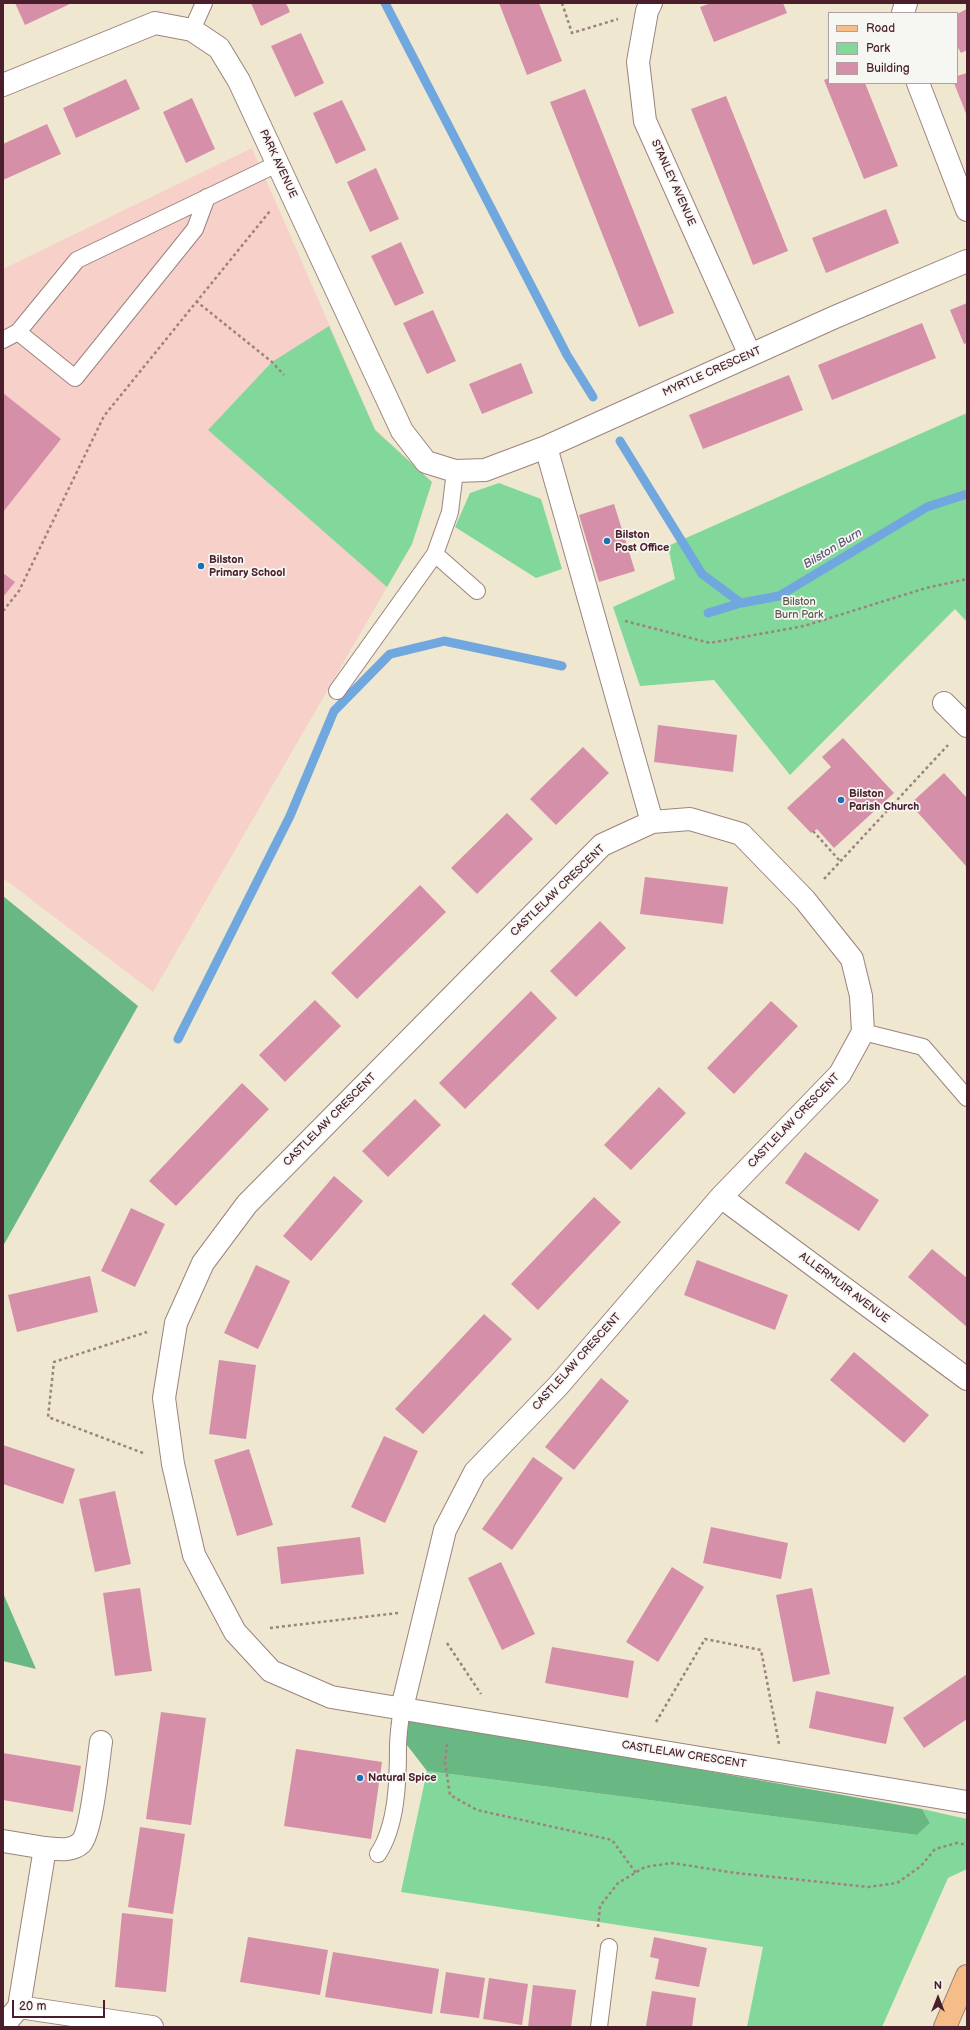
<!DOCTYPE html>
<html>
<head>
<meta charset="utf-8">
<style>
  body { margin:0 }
  #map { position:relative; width:970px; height:2030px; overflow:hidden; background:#efe7d0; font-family:"Balsamiq Sans",sans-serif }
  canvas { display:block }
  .frame { position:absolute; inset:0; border:4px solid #4a1f2b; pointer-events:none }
  .legend { position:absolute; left:828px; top:12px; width:130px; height:72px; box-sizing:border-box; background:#f6f6f2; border:1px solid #b1a0a2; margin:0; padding:5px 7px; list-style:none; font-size:12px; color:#4a1f2b }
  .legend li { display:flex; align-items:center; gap:8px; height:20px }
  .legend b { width:20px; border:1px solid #b1a0a2 }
  .north { position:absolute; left:918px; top:1978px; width:40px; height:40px; -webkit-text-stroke:3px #f6f6f2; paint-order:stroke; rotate:0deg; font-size:11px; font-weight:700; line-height:16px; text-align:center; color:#4a1f2b }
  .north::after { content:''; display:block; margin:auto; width:14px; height:18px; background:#4a1f2b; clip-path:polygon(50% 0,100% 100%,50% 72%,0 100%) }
  .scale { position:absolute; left:12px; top:2000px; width:93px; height:18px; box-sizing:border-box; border:2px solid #4a1f2b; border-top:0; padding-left:5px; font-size:12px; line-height:14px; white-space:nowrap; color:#4a1f2b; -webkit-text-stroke:3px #f6f6f2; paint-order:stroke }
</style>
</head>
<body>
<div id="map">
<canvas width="970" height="2030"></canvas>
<div class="frame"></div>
<ul class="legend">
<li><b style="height:5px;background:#f7bd88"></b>Road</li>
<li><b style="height:11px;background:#82d89b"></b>Park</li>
<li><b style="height:11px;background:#d58fa8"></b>Building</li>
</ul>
<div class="north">N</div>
<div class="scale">20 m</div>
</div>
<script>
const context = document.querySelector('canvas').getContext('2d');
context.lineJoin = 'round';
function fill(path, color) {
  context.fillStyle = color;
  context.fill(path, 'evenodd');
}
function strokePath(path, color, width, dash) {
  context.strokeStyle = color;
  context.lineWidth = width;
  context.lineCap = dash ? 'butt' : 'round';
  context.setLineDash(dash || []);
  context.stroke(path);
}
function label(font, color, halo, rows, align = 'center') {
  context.font = font + ' "Balsamiq Sans",sans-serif';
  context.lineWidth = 3.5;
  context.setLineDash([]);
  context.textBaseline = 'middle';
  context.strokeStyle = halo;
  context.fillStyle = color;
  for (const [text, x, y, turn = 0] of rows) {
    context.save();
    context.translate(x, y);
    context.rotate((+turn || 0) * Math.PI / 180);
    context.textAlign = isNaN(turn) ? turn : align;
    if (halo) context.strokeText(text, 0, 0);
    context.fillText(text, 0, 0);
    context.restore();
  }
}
const built = new Path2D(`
  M 252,148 L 375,429 L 432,482 L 412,544 L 153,992 L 3,878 L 3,269 Z`);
const green = new Path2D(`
  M 329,326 L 375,430 L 432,482 L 412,544 L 387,587 L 208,430 L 272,362 Z
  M 967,413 L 967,622 L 955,609 L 790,775 L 714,680 L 640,686 L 613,607 L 675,579 L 668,546 Z
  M 499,483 L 541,499 L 562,569 L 536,578 L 455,527 L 470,493 Z
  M 427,1771 L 917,1835 L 930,1823 L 922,1809 L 967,1819 L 967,1869 L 948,1878 L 882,2027 L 747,2027 L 763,1947 L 401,1892 Z`);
const forest = new Path2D(`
  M 3,896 L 138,1006 L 3,1246 Z
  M 3,1593 L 36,1669 L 3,1661 Z
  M 414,1719 L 922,1809 L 930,1823 L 917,1835 L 427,1771 L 390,1723 Z`);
const stream = new Path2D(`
  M 385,3 L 567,355 L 593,397
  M 620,441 L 702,574 L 741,603
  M 708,613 L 741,603 L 779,596 L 927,507 L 967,494
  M 178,1039 L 290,816 L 334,711 L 390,654 L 444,641 L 562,666`);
const building = new Path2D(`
  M 15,3 L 72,3 L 25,25 Z
  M 251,3 L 286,3 L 290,12 L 261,26 Z
  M 499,3 L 539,3 L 562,61 L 527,75 Z
  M 711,3 L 783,3 L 787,13 L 714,42 L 700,7 Z
  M 967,9 L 967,50 L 961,53 L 957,46 L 957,14 Z
  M 301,33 L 324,83 L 295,97 L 271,46 Z
  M 967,73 L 967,116 L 954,83 L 957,83 L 957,76 Z
  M 829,78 L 829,83 L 865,83 L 898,166 L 864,179 L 824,80 Z
  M 126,79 L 140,109 L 76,138 L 63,108 Z
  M 585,89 L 674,313 L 639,327 L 550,102 Z
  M 726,96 L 788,251 L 753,265 L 691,109 Z
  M 192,98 L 215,149 L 186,163 L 163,112 Z
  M 342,100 L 366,150 L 336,164 L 313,113 Z
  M 47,124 L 61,154 L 3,180 L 3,144 Z
  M 376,168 L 399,219 L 370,232 L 347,182 Z
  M 886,209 L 899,243 L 826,273 L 812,238 Z
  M 401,242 L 424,293 L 395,306 L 371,256 Z
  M 967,303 L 967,343 L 964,344 L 950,310 Z
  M 433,310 L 456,361 L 427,374 L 403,323 Z
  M 922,323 L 936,358 L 832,400 L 818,365 Z
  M 521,363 L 533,393 L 482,414 L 469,384 Z
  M 789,375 L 803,410 L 703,449 L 689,415 Z
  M 3,393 L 61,439 L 3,512 Z
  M 614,504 L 635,571 L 599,582 L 579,515 Z
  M 3,573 L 15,582 L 3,597 Z
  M 658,725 L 737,735 L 733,772 L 654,762 Z
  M 843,738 L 894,793 L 834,848 L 817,829 L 811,833 L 787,808 L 831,767 L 822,757 Z
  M 583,747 L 609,773 L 556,825 L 530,799 Z
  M 944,773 L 967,798 L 966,866 L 910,804 Z
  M 507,813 L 533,839 L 477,894 L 451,868 Z
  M 645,877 L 728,887 L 723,924 L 640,914 Z
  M 420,885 L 446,912 L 357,999 L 331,973 Z
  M 600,921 L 626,948 L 576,997 L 550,971 Z
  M 531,991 L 557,1018 L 465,1109 L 439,1083 Z
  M 315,1000 L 341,1026 L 285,1082 L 259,1055 Z
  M 771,1001 L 798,1026 L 734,1094 L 707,1068 Z
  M 242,1083 L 269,1109 L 176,1206 L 149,1181 Z
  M 659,1087 L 686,1113 L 631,1170 L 604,1145 Z
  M 415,1099 L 441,1125 L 388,1177 L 362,1151 Z
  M 805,1152 L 879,1200 L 859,1231 L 785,1183 Z
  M 334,1176 L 363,1201 L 311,1261 L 283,1236 Z
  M 594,1197 L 621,1222 L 538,1310 L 511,1284 Z
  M 131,1208 L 165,1224 L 135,1287 L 101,1271 Z
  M 932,1249 L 967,1278 L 967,1327 L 908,1277 Z
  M 697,1260 L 788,1295 L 775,1330 L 684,1295 Z
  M 256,1265 L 290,1281 L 258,1349 L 224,1333 Z
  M 90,1276 L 98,1312 L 17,1332 L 8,1295 Z
  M 484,1314 L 512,1339 L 423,1434 L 395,1409 Z
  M 854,1352 L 929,1415 L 904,1443 L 830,1380 Z
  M 219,1360 L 256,1365 L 246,1439 L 209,1434 Z
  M 601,1378 L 629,1401 L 574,1470 L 545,1447 Z
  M 384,1436 L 418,1451 L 385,1523 L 351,1507 Z
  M 3,1445 L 75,1469 L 63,1504 L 3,1484 Z
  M 249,1449 L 273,1525 L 237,1536 L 214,1460 Z
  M 533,1457 L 563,1478 L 512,1550 L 482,1529 Z
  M 115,1491 L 131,1564 L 95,1572 L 79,1499 Z
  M 711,1527 L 788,1543 L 781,1579 L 703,1563 Z
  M 360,1537 L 364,1574 L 281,1584 L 277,1547 Z
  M 501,1562 L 535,1634 L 502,1650 L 468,1578 Z
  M 672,1567 L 704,1587 L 658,1662 L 626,1642 Z
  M 140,1588 L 152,1671 L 115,1676 L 103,1593 Z
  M 812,1588 L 830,1674 L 793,1682 L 776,1595 Z
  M 552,1647 L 634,1661 L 628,1698 L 545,1683 Z
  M 967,1674 L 967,1719 L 924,1748 L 903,1718 Z
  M 816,1691 L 894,1707 L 886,1744 L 809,1728 Z
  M 161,1712 L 206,1718 L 191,1825 L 146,1819 Z
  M 296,1749 L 382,1762 L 371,1839 L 284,1826 Z
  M 3,1753 L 81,1766 L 73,1812 L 3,1800 Z
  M 140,1827 L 185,1834 L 173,1914 L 128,1907 Z
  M 122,1913 L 173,1919 L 166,1992 L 115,1987 Z
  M 248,1937 L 328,1950 L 320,1995 L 240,1982 Z
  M 654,1937 L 707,1948 L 699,1987 L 655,1979 L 659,1959 L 650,1957 Z
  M 333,1952 L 439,1969 L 432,2014 L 325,1997 Z
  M 446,1972 L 485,1978 L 479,2018 L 440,2013 Z
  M 489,1978 L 528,1984 L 522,2025 L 483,2019 Z
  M 533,1985 L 576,1990 L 571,2027 L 528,2027 Z
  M 652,1991 L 696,1998 L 692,2027 L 646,2026 Z`);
const path = new Path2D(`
  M 562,3 L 572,33 L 618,19
  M 196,301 L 272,362 L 284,375
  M 3,611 L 19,591 L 104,416 L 270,211
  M 625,621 L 710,643 L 804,626 L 926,588 L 967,579
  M 813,831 L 840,861
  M 824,879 L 948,745
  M 143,1453 L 48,1417 L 54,1362 L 147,1332
  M 270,1628 L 398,1613
  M 447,1643 L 481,1694
  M 656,1722 L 705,1639 L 761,1650 L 779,1744
  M 447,1744 L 445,1762 L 450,1795 L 477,1810 L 612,1840 L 636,1873
  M 598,1927 L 600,1906 L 618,1883 L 645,1867 L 672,1863 L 736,1873 L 868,1887 L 897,1883 L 921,1866 L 935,1849 L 957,1843 L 967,1845`);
const lane = new Path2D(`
  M 192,30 L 204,3
  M 207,197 L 195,229 L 75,378 L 18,332 L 77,260 L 277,164
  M 3,340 L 18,332
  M 435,554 L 477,591
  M 337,691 L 435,554 L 450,512 L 455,471
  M 863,1032 L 923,1047 L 967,1098
  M 378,1854 C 397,1825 398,1781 398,1747 C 398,1734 400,1721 402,1708
  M 599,2027 L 609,1947`);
const street = new Path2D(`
  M 651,3 L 647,11 L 638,62 L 645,121 L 750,355
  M 903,13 L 906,3
  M 918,83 L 967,210
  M 3,85 L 155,23 L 192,30 L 219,48 L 239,81 L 402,431 L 426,462 L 455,471 L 485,470 L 546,447 L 835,317 L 967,261
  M 546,447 L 652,822
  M 944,703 L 967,726
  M 721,1197 L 967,1379
  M 402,1708 L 445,1530 L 475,1472 L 558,1386 L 721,1197 L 840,1074 L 863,1032 L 861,996 L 852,959 L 805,900 L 741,834 L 690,819 L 652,822 L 602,845 L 247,1204 L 203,1263 L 176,1323 L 164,1398 L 173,1464 L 194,1555 L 235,1632 L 271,1671 L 331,1697 L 967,1802
  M 3,1841 L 45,1848 L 19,2007 L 3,2026
  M 45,1848 C 57,1849 71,1852 81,1843 C 92,1831 98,1761 101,1742
  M 19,2007 L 152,2027`);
const primary = new Path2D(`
  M 945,2027 L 967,1976`);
const markers = [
  [607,541,4,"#1f6fb2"],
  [201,566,4,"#1f6fb2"],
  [841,800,4,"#1f6fb2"],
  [360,1778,4,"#1f6fb2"]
];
const streetNames = [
  ["PARK AVENUE",278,164,65],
  ["STANLEY AVENUE",673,183,66],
  ["MYRTLE CRESCENT",712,372,-24],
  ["CASTLELAW CRESCENT",558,891,-44],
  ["CASTLELAW CRESCENT",330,1120,-45],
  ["CASTLELAW CRESCENT",794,1121,-46],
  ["ALLERMUIR AVENUE",844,1288,37],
  ["CASTLELAW CRESCENT",577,1362,-48],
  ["CASTLELAW CRESCENT",684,1755,9]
];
const poiNames = [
  ["Bilston",615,535],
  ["Post Office",615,548],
  ["Bilston",209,560],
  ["Primary School",209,573],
  ["Bilston",849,794],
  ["Parish Church",849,807],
  ["Natural Spice",368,1778]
];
const parkNames = [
  ["Bilston",799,602],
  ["Burn Park",799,615]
];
const waterNames = [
  ["Bilston Burn",833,549,-31]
];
fill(built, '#f7d0c9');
fill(green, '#82d89b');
fill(forest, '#69b883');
strokePath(stream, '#71a7df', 9);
fill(building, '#d58fa8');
strokePath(lane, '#9c837e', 18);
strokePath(street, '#9c837e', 24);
strokePath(primary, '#9c837e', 24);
strokePath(path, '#9c837e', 2.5, [3, 3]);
strokePath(lane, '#fff', 16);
strokePath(street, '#fff', 22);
strokePath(primary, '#f7bd88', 22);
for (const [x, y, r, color] of markers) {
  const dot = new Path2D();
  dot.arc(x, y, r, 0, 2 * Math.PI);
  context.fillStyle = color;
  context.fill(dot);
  strokePath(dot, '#f6f6f2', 1.5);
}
label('11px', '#4a1f2b', '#f6f6f2', streetNames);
label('bold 11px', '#4a1f2b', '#f6f6f2', poiNames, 'left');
label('11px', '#5b564d', '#f6f6f2', parkNames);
label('italic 12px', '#5a5573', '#f6f6f2', waterNames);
</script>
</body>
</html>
